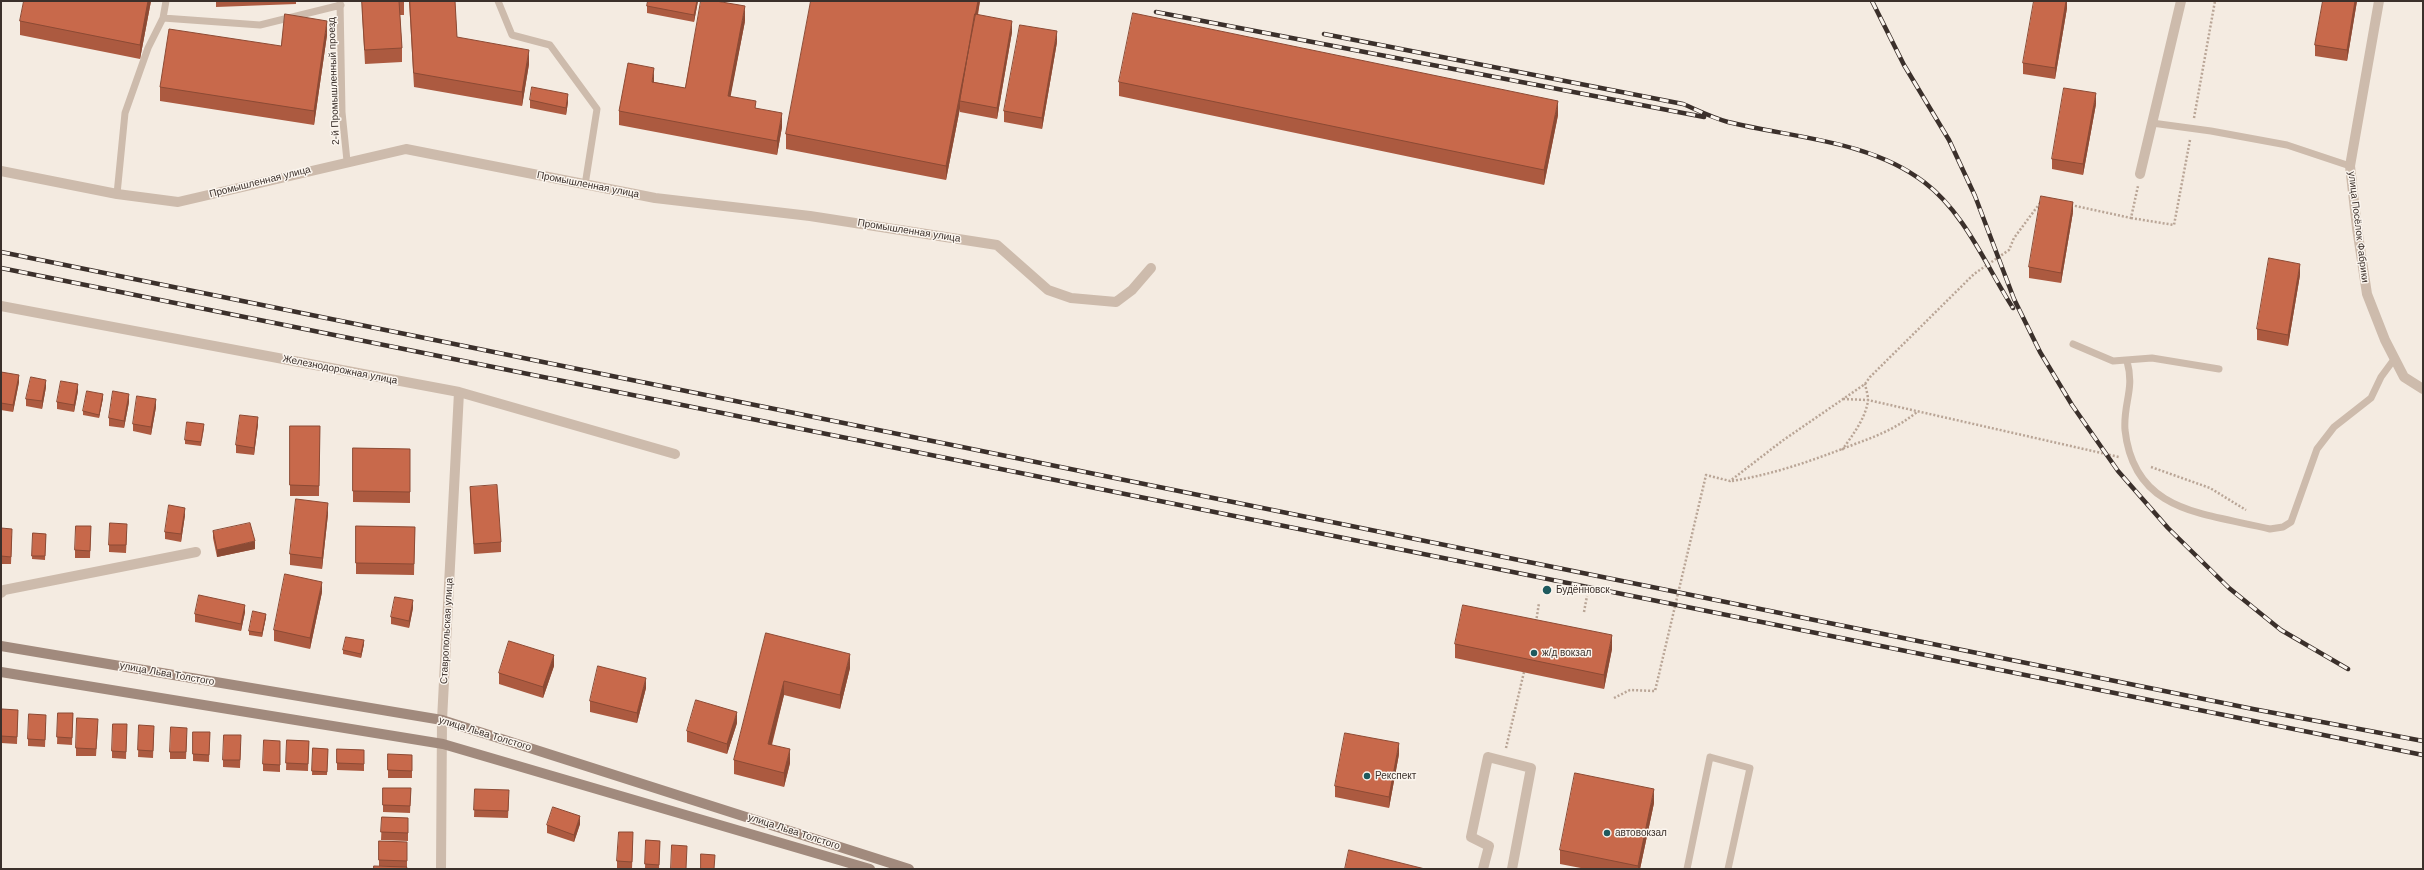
<!DOCTYPE html>
<html>
<head>
<meta charset="utf-8">
<style>
  body { margin:0 }
  #map { position:relative; width:2424px; height:870px; overflow:hidden; background:#f4ebe1; font-family:Arial,sans-serif }
  canvas { display:block }
  .frame { position:absolute; inset:0; border:2px solid #3b302b; pointer-events:none }
</style>
</head>
<body>
<div id="map">
<canvas width="2424" height="870"></canvas>
<div class="frame"></div>
</div>
<script>
const context = document.querySelector('canvas').getContext('2d');
context.lineJoin = 'round';
function strokePath(path, color, width, dash) {
  context.strokeStyle = color;
  context.lineWidth = width;
  context.lineCap = dash ? 'butt' : 'round';
  context.setLineDash(dash || []);
  context.stroke(path);
}
function fill(path, color) {
  context.fillStyle = color;
  context.fill(path, 'evenodd');
}
function label(font, color, halo, rows, align = 'center') {
  context.font = font + ' Arial,sans-serif';
  context.lineWidth = 3;
  context.setLineDash([]);
  context.textBaseline = 'middle';
  context.strokeStyle = halo;
  context.fillStyle = color;
  for (const [text, x, y, turn = 0] of rows) {
    context.save();
    context.translate(x, y);
    context.rotate((+turn || 0) * Math.PI / 180);
    context.textAlign = isNaN(turn) ? turn : align;
    if (halo) context.strokeText(text, 0, 0);
    context.fillText(text, 0, 0);
    context.restore();
  }
}
const path = new Path2D(`
  M 2194,118 L 2215,1
  M 2071,205 L 2131,218 L 2138,186
  M 2131,218 L 2174,225 L 2190,140
  M 1843,399 L 1868,400 L 2119,457
  M 1842,450 C 1852,436 1866,418 1868,400 C 1868,395 1866,389 1865,384
  M 2151,467 L 2210,488 L 2246,510
  M 1732,481 C 1775,474 1814,460 1855,444 C 1877,436 1897,428 1917,412
  M 1584,612 L 1587,596
  M 1536,622 L 1539,603
  M 1614,698 L 1630,690 L 1655,691 L 1706,475 L 1730,481 L 1782,441 L 1865,384 L 1870,377 L 1974,274 L 2009,250 L 2014,238 L 2043,199
  M 1506,748 L 1524,672`);
const lane = new Path2D(`
  M 340,1 L 342,112 L 347,161
  M 498,1 L 512,35 L 550,45 L 597,109 L 585,185
  M 163,18 L 166,1
  M 2152,123 L 2211,131 L 2287,145 L 2350,166
  M 117,194 L 125,113 L 148,48 L 163,18 L 260,25 L 341,5
  M 2073,344 L 2113,361 L 2152,358 L 2219,369
  M 2127,361 C 2135,390 2123,403 2125,430 C 2134,513 2204,513 2270,529 L 2283,527 L 2291,522 L 2317,449 L 2334,427 L 2371,398 L 2381,377 L 2395,358
  M 1687,869 L 1710,757 L 1750,768 L 1728,869`);
const street = new Path2D(`
  M 2379,1 L 2350,166 L 2357,228 L 2367,294 L 2385,340 L 2404,377 L 2423,389
  M 1,171 L 117,194 L 178,202 L 406,149 L 655,198 L 810,216 L 997,245 L 1048,290 L 1071,298 L 1116,302 L 1132,290 L 1151,268
  M 2140,174 L 2181,1
  M 1,306 L 459,392 L 675,454
  M 1,593 L 4,590 L 196,552
  M 441,869 L 442,720 L 459,392
  M 1483,869 L 1489,846 L 1471,837 L 1488,757 L 1531,768 L 1512,869`);
const secondary = new Path2D(`
  M 1,646 L 442,720 L 909,869
  M 1,672 L 443,744 L 870,869`);
const rail = new Path2D(`
  M 1872,1 L 1904,65 L 1949,140 L 1975,196 L 2014,299 L 2040,352 L 2072,405 L 2118,471 L 2168,528 L 2229,588 L 2281,630 L 2348,669
  M 1156,12 L 1704,117
  M 1324,34 L 1683,104 C 1697,110 1713,118 1728,122 C 1793,138 1869,140 1924,182 C 1965,213 1986,266 2013,308
  M 1,252 L 2253,709 L 2423,741
  M 1,268 L 2423,755`);
const wall = new Path2D(`
  M 24,1 L 151,1 L 140,59 L 20,35 L 20,21 Z
  M 216,1 L 296,1 L 296,4 L 216,7 Z
  M 362,1 L 404,1 L 404,15 L 400,15 L 402,48 L 402,62 L 365,64 L 362,12 Z
  M 409,1 L 455,1 L 457,37 L 529,64 L 522,106 L 414,87 Z
  M 648,1 L 698,1 L 694,22 L 647,13 L 647,6 Z
  M 738,1 L 745,1 L 745,2 Z
  M 811,1 L 980,1 L 978,15 L 1012,32 L 997,119 L 960,112 L 960,108 L 946,180 L 786,149 L 786,134 Z
  M 2067,1 L 2067,8 L 2055,79 L 2023,74 L 2023,63 Z
  M 2323,1 L 2357,1 L 2347,61 L 2315,56 L 2315,45 Z
  M 745,21 L 730,97 L 756,108 L 782,127 L 777,155 L 619,125 L 619,111 L 654,82 L 685,88 Z
  M 327,35 L 314,125 L 160,101 L 160,87 L 281,46 Z
  M 1057,42 L 1042,129 L 1004,122 L 1004,111 Z
  M 1119,82 L 1558,115 L 1544,185 L 1119,96 Z
  M 530,100 L 568,102 L 566,115 L 530,108 Z
  M 2096,104 L 2083,175 L 2052,169 L 2052,159 Z
  M 2073,212 L 2061,283 L 2029,278 L 2029,267 Z
  M 2300,275 L 2288,346 L 2257,340 L 2257,329 Z
  M 1,372 L 19,382 L 13,412 L 1,410 Z
  M 46,387 L 42,409 L 26,406 L 26,399 Z
  M 78,391 L 74,412 L 57,409 L 57,402 Z
  M 103,398 L 99,418 L 83,415 L 83,411 Z
  M 129,402 L 124,428 L 109,426 L 109,418 Z
  M 156,407 L 151,435 L 133,431 L 133,424 Z
  M 258,424 L 254,455 L 236,453 L 236,445 Z
  M 290,426 L 320,426 L 319,496 L 290,496 Z
  M 204,428 L 201,446 L 185,444 L 185,440 Z
  M 353,448 L 410,449 L 410,503 L 353,502 Z
  M 470,487 L 501,542 L 501,552 L 474,554 L 470,498 Z
  M 328,514 L 322,569 L 290,565 L 290,554 Z
  M 185,515 L 181,542 L 165,539 L 165,532 Z
  M 91,526 L 90,558 L 75,558 L 75,550 Z
  M 356,526 L 415,527 L 414,575 L 356,574 Z
  M 1,528 L 12,536 L 11,564 L 1,564 Z
  M 127,531 L 126,553 L 109,552 L 109,545 Z
  M 213,531 L 255,549 L 217,557 L 213,538 Z
  M 33,533 L 46,534 L 45,560 L 32,559 Z
  M 322,592 L 310,649 L 274,641 L 274,630 Z
  M 413,608 L 409,628 L 391,624 L 391,617 Z
  M 245,612 L 241,631 L 195,622 L 195,614 Z
  M 266,617 L 262,637 L 249,635 L 249,631 Z
  M 766,633 L 850,668 L 840,709 L 784,695 L 772,745 L 790,763 L 784,787 L 734,774 L 734,760 Z
  M 364,644 L 361,658 L 343,654 L 343,650 Z
  M 1455,644 L 1612,649 L 1604,689 L 1455,658 Z
  M 554,666 L 543,698 L 499,684 L 499,673 Z
  M 646,688 L 637,723 L 590,712 L 590,701 Z
  M 18,710 L 17,744 L 1,743 L 1,736 Z
  M 58,713 L 73,713 L 72,745 L 57,744 Z
  M 46,722 L 45,747 L 28,746 L 28,739 Z
  M 737,723 L 727,754 L 687,742 L 687,731 Z
  M 127,724 L 126,759 L 112,758 L 112,751 Z
  M 139,725 L 154,733 L 153,758 L 138,757 Z
  M 98,726 L 96,756 L 76,756 L 76,748 Z
  M 210,732 L 209,762 L 193,761 L 193,754 Z
  M 187,735 L 186,759 L 170,759 L 170,752 Z
  M 287,740 L 309,741 L 308,771 L 286,770 Z
  M 280,741 L 280,772 L 263,771 L 263,764 Z
  M 241,743 L 240,768 L 223,767 L 223,760 Z
  M 313,748 L 328,749 L 327,775 L 312,775 Z
  M 337,749 L 364,750 L 364,771 L 337,770 Z
  M 1399,754 L 1389,808 L 1335,797 L 1335,786 Z
  M 412,762 L 412,778 L 388,778 L 388,770 Z
  M 383,788 L 411,788 L 410,813 L 383,812 Z
  M 475,789 L 509,797 L 508,818 L 474,817 Z
  M 1654,803 L 1640,869 L 1586,869 L 1560,864 L 1560,850 Z
  M 382,817 L 408,818 L 408,841 L 381,840 Z
  M 580,824 L 574,842 L 547,833 L 547,825 Z
  M 633,840 L 632,869 L 617,868 L 617,861 Z
  M 646,840 L 660,841 L 659,869 L 645,868 Z
  M 379,841 L 407,842 L 407,868 L 379,866 Z`);
const shadedWall = new Path2D(`
  M 148,1 L 151,1 L 140,59 L 140,45 Z
  M 697,1 L 698,1 L 694,22 L 694,15 Z
  M 978,1 L 980,1 L 961,101 L 960,101 L 960,108 L 946,180 L 946,166 Z
  M 2066,1 L 2067,1 L 2067,8 L 2055,79 L 2055,68 Z
  M 2355,1 L 2357,1 L 2347,61 L 2347,50 Z
  M 745,6 L 745,21 L 728,110 L 728,96 Z
  M 327,21 L 327,35 L 314,125 L 314,111 Z
  M 1012,21 L 1012,32 L 997,119 L 997,108 Z
  M 1057,31 L 1057,42 L 1042,129 L 1042,118 Z
  M 529,50 L 529,64 L 522,106 L 522,92 Z
  M 654,68 L 654,82 L 652,96 L 652,82 Z
  M 2096,93 L 2096,104 L 2083,175 L 2083,164 Z
  M 568,94 L 568,102 L 566,115 L 566,108 Z
  M 1558,101 L 1558,115 L 1544,185 L 1544,170 Z
  M 782,113 L 782,127 L 777,155 L 777,141 Z
  M 2073,202 L 2073,212 L 2061,283 L 2061,273 Z
  M 2300,264 L 2300,275 L 2288,346 L 2288,335 Z
  M 19,375 L 19,382 L 13,412 L 13,405 Z
  M 46,380 L 46,387 L 42,409 L 42,401 Z
  M 78,384 L 78,391 L 74,412 L 74,405 Z
  M 103,394 L 103,398 L 99,418 L 99,415 Z
  M 129,394 L 129,402 L 124,428 L 124,421 Z
  M 156,399 L 156,407 L 151,435 L 151,427 Z
  M 258,417 L 258,424 L 254,455 L 254,448 Z
  M 328,503 L 328,514 L 322,569 L 322,558 Z
  M 185,508 L 185,515 L 181,542 L 181,534 Z
  M 255,541 L 255,549 L 217,557 L 217,550 Z
  M 322,582 L 322,592 L 310,649 L 310,638 Z
  M 413,600 L 413,608 L 409,628 L 409,621 Z
  M 245,605 L 245,612 L 241,631 L 241,624 Z
  M 266,614 L 266,617 L 262,637 L 262,633 Z
  M 1612,635 L 1612,649 L 1604,689 L 1604,675 Z
  M 364,640 L 364,644 L 361,658 L 361,654 Z
  M 850,654 L 850,668 L 840,709 L 840,695 Z
  M 554,655 L 554,666 L 543,698 L 543,687 Z
  M 646,678 L 646,688 L 637,723 L 637,713 Z
  M 784,681 L 784,695 L 768,758 L 768,744 Z
  M 737,712 L 737,723 L 727,754 L 727,744 Z
  M 1399,743 L 1399,754 L 1389,808 L 1389,797 Z
  M 790,749 L 790,763 L 784,787 L 784,773 Z
  M 1654,789 L 1654,803 L 1640,869 L 1638,869 L 1638,866 Z
  M 580,816 L 580,824 L 574,842 L 574,835 Z`);
const building = new Path2D(`
  M 24,1 L 148,1 L 140,45 L 20,21 Z
  M 362,1 L 399,1 L 402,48 L 365,50 Z
  M 410,1 L 455,1 L 457,37 L 529,50 L 522,92 L 414,73 Z
  M 648,1 L 697,1 L 694,15 L 647,6 Z
  M 701,1 L 716,1 L 745,6 L 728,96 L 756,101 L 755,108 L 782,113 L 777,141 L 619,111 L 628,63 L 654,68 L 652,82 L 685,88 Z
  M 811,1 L 978,1 L 946,166 L 786,134 Z
  M 2034,1 L 2066,1 L 2055,68 L 2023,63 Z
  M 2323,1 L 2355,1 L 2347,50 L 2315,45 Z
  M 1133,13 L 1558,101 L 1544,170 L 1119,82 Z
  M 285,14 L 327,21 L 314,111 L 160,87 L 169,29 L 281,46 Z
  M 975,14 L 1012,21 L 997,108 L 960,101 Z
  M 1020,25 L 1057,31 L 1042,118 L 1004,111 Z
  M 532,87 L 568,94 L 566,108 L 530,100 Z
  M 2064,88 L 2096,93 L 2083,164 L 2052,159 Z
  M 2041,196 L 2073,202 L 2061,273 L 2029,267 Z
  M 2269,258 L 2300,264 L 2288,335 L 2257,329 Z
  M 1,372 L 19,375 L 13,405 L 1,403 Z
  M 31,377 L 46,380 L 42,401 L 26,399 Z
  M 61,381 L 78,384 L 74,405 L 57,402 Z
  M 87,391 L 103,394 L 99,415 L 83,411 Z
  M 113,391 L 129,394 L 124,421 L 109,418 Z
  M 137,396 L 156,399 L 151,427 L 133,424 Z
  M 240,415 L 258,417 L 254,448 L 236,445 Z
  M 187,422 L 204,424 L 201,442 L 185,440 Z
  M 290,426 L 320,426 L 319,486 L 290,485 Z
  M 353,448 L 410,449 L 410,492 L 353,491 Z
  M 497,485 L 501,542 L 474,544 L 470,487 Z
  M 296,499 L 328,503 L 322,558 L 290,554 Z
  M 169,505 L 185,508 L 181,534 L 165,532 Z
  M 110,523 L 127,524 L 126,545 L 109,545 Z
  M 250,523 L 255,541 L 217,550 L 213,531 Z
  M 76,526 L 91,526 L 90,551 L 75,550 Z
  M 356,526 L 415,527 L 414,564 L 356,563 Z
  M 1,528 L 12,529 L 11,557 L 1,556 Z
  M 33,533 L 46,534 L 45,556 L 32,556 Z
  M 285,574 L 322,582 L 310,638 L 274,630 Z
  M 199,595 L 245,605 L 241,624 L 195,614 Z
  M 395,597 L 413,600 L 409,621 L 391,617 Z
  M 1463,605 L 1612,635 L 1604,675 L 1455,644 Z
  M 253,611 L 266,614 L 262,633 L 249,631 Z
  M 766,633 L 850,654 L 840,695 L 784,681 L 768,744 L 790,749 L 784,773 L 734,760 Z
  M 346,637 L 364,640 L 361,654 L 343,650 Z
  M 509,641 L 554,655 L 543,687 L 499,673 Z
  M 598,666 L 646,678 L 637,713 L 590,701 Z
  M 696,700 L 737,712 L 727,744 L 687,731 Z
  M 2,709 L 18,710 L 17,737 L 1,736 Z
  M 58,713 L 73,713 L 72,738 L 57,737 Z
  M 29,714 L 46,715 L 45,740 L 28,739 Z
  M 77,718 L 98,719 L 96,749 L 76,748 Z
  M 113,724 L 127,724 L 126,752 L 112,751 Z
  M 139,725 L 154,726 L 153,751 L 138,750 Z
  M 171,727 L 187,728 L 186,752 L 170,752 Z
  M 193,732 L 210,732 L 209,755 L 193,754 Z
  M 1345,733 L 1399,743 L 1389,797 L 1335,786 Z
  M 224,735 L 241,735 L 240,760 L 223,760 Z
  M 264,740 L 280,741 L 280,765 L 263,764 Z
  M 287,740 L 309,741 L 308,764 L 286,763 Z
  M 313,748 L 328,749 L 327,772 L 312,771 Z
  M 337,749 L 364,750 L 364,764 L 337,763 Z
  M 388,754 L 412,755 L 412,771 L 388,770 Z
  M 1575,773 L 1654,789 L 1638,866 L 1560,850 Z
  M 383,788 L 411,788 L 410,806 L 383,805 Z
  M 475,789 L 509,790 L 508,811 L 474,810 Z
  M 553,807 L 580,816 L 574,835 L 547,825 Z
  M 382,817 L 408,818 L 408,833 L 381,832 Z
  M 619,832 L 633,832 L 632,862 L 617,861 Z
  M 646,840 L 660,841 L 659,865 L 645,864 Z
  M 379,841 L 407,842 L 407,861 L 379,860 Z
  M 672,845 L 687,846 L 686,869 L 671,869 Z
  M 1349,850 L 1425,869 L 1345,869 Z
  M 701,854 L 715,855 L 714,869 L 701,869 Z
  M 374,866 L 407,867 L 406,869 L 374,869 Z`);
const markers = [
  [1547,590,5,"#1f5a5e"],
  [1534,653,4,"#1f5a5e"],
  [1367,776,4,"#1f5a5e"],
  [1607,833,4,"#1f5a5e"]
];
const streetNames = [
  ["2-й Промышленный проезд",334,81,-92],
  ["Промышленная улица",260,182,-14],
  ["Промышленная улица",588,185,11],
  ["улица Посёлок Фабрики",2358,227,83],
  ["Промышленная улица",909,231,9],
  ["Железнодорожная улица",340,370,11],
  ["Ставропольская улица",447,631,-87],
  ["улица Льва Толстого",167,674,10],
  ["улица Льва Толстого",485,734,17],
  ["улица Льва Толстого",794,832,18]
];
const poiNames = [
  ["Будённовск",1556,590],
  ["ж/д вокзал",1542,653],
  ["Рекспект",1375,776],
  ["автовокзал",1615,833]
];
strokePath(path, '#b9a596', 2.5, [2, 2]);
strokePath(lane, '#cdbbac', 7);
strokePath(street, '#cdbbac', 10);
strokePath(secondary, '#a18a7d', 10);
strokePath(rail, '#3b302b', 4.5);
strokePath(rail, '#fbf5ee', 3, [9]);
fill(wall, '#ac5a40');
fill(shadedWall, '#8c4a34');
fill(building, '#c8694b');
strokePath(building, '#8c4a34', 1);
for (const [x, y, r, color] of markers) {
  const dot = new Path2D();
  dot.arc(x, y, r, 0, 2 * Math.PI);
  context.fillStyle = color;
  context.fill(dot);
  strokePath(dot, '#fbf5ee', 1.5);
}
label('10px', '#3b302b', '#fbf5ee', streetNames);
label('10px', '#3b302b', '#fbf5ee', poiNames, 'left');
</script>
</body>
</html>
